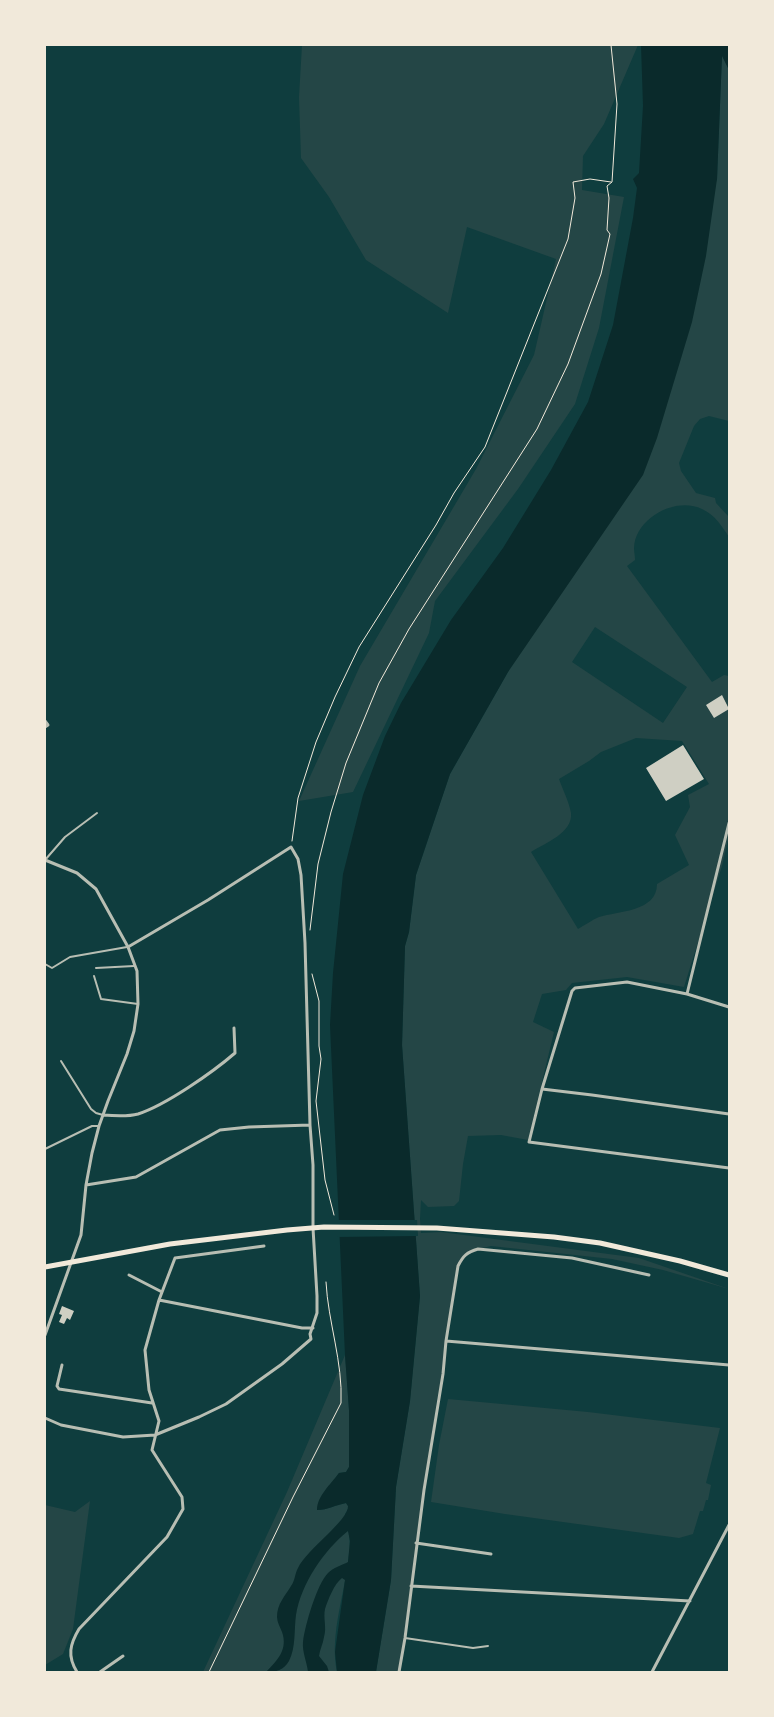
<!DOCTYPE html>
<html>
<head>
<meta charset="utf-8">
<style>
  body { margin:0 }
  #map { position:relative; width:774px; height:1717px; overflow:hidden; background:#0f3d3e; font-family:"Asap Condensed",sans-serif }
  canvas { display:block }
  .frame { position:absolute; inset:0; border:46px solid #f1e9da; pointer-events:none }
</style>
</head>
<body>
<div id="map">
<canvas width="774" height="1717"></canvas>
<div class="frame"></div>
</div>
<script>
const context = document.querySelector('canvas').getContext('2d');
context.lineJoin = 'round';
function fill(path, color) {
  context.fillStyle = color;
  context.fill(path, 'evenodd');
}
function strokePath(path, color, width, dash) {
  context.strokeStyle = color;
  context.lineWidth = width;
  context.lineCap = dash ? 'butt' : 'round';
  context.setLineDash(dash || []);
  context.stroke(path);
}
const green = new Path2D(`
  M 302,45 L 638,45 L 604,124 L 583,156 L 582,190 L 624,197 L 599,328 L 575,404 L 518,489 L 435,601 L 429,633 L 353,792 L 299,801 L 360,666 L 476,469 L 534,355 L 556,259 L 467,227 L 448,313 L 366,260 L 329,197 L 301,158 L 299,97 Z
  M 722,54 L 729,70 L 729,421 L 709,416 L 700,419 L 694,426 L 679,463 L 681,471 L 696,493 L 715,498 L 716,503 L 729,517 L 729,537 C 721,525 715,515 702,509 C 676,496 635,518 634,548 C 634,552 635,556 635,560 L 627,566 L 712,682 L 724,675 L 729,676 L 729,835 L 722,866 L 684,987 L 627,977 L 572,983 L 566,990 L 542,994 L 533,1022 L 554,1032 L 528,1140 L 501,1135 L 468,1136 L 463,1164 L 459,1201 L 454,1206 L 428,1207 L 421,1200 L 420,1219 L 421,1233 L 441,1232 L 639,1258 L 729,1289 L 663,1270 L 612,1259 L 491,1246 L 470,1251 L 458,1266 L 443,1374 L 437,1399 L 399,1672 L 376,1672 L 391,1580 L 396,1487 L 410,1401 L 420,1296 L 402,1045 L 405,946 L 409,932 L 416,875 L 450,774 L 508,672 L 717,179 ZM 595,627 L 687,687 L 663,723 L 572,662 ZM 636,738 L 682,741 L 709,784 L 688,795 L 690,807 L 675,835 L 689,865 L 657,884 C 657,912 618,911 599,917 C 592,920 585,925 578,929 L 531,852 C 545,843 573,833 571,813 C 569,802 563,790 559,779 L 589,761 L 601,752 Z
  M 345,1355 L 349,1410 L 349,1467 L 346,1472 L 339,1473 C 329,1487 322,1493 317,1510 C 328,1510 335,1505 346,1503 L 348,1506 L 348,1509 L 345,1514 C 348,1527 351,1540 349,1553 C 346,1592 329,1633 337,1672 L 203,1672 L 287,1492 Z
  M 448,1399 L 588,1412 L 720,1428 L 706,1483 L 711,1485 L 708,1500 L 706,1500 L 703,1511 L 700,1511 L 693,1534 L 679,1538 L 505,1514 L 431,1502 L 439,1445 Z
  M 90,1501 L 73,1629 L 63,1654 L 45,1665 L 45,1505 L 75,1512 Z`);
const water = new Path2D(`
  M 641,45 L 729,45 L 729,70 L 722,56 L 717,179 L 706,256 L 692,322 L 657,438 L 643,475 L 508,672 L 450,774 L 416,875 L 409,932 L 405,946 L 402,1045 L 420,1296 L 410,1401 L 396,1487 L 391,1580 L 376,1672 L 337,1672 L 335,1652 L 345,1580 L 342,1578 C 334,1584 328,1600 325,1609 C 323,1618 327,1628 324,1637 C 323,1644 320,1649 319,1656 L 327,1666 L 329,1672 L 308,1672 C 307,1662 302,1652 303,1642 C 305,1625 317,1584 328,1573 C 333,1568 342,1565 348,1562 L 350,1541 L 348,1531 C 324,1550 301,1584 296,1615 C 294,1629 296,1648 289,1661 C 284,1670 276,1672 266,1672 C 278,1660 288,1649 282,1632 C 280,1627 277,1622 277,1617 C 277,1604 285,1596 291,1586 C 295,1581 295,1573 298,1568 C 307,1549 349,1520 348,1506 L 346,1503 C 335,1505 328,1510 317,1510 C 317,1496 331,1484 339,1473 L 346,1472 L 349,1467 L 349,1410 L 345,1355 L 330,1025 L 333,973 L 343,874 L 363,795 L 385,736 L 401,703 L 451,620 L 503,548 L 551,470 L 588,402 L 613,325 L 633,218 L 637,188 L 633,179 L 639,173 L 643,106 Z`);
const pier = new Path2D(`
  M 337,1220 L 417,1220 L 418,1236 L 337,1237 Z`);
const building = new Path2D(`
  M 722,695 L 729,709 L 714,718 L 706,705 Z
  M 683,745 L 704,779 L 666,801 L 646,768 Z
  M 62,1306 L 74,1311 L 70,1320 L 67,1318 L 64,1324 L 59,1322 L 62,1315 L 59,1314 Z`);
const path = new Path2D(`
  M 292,841 L 298,798 L 316,742 L 335,697 L 359,647 L 436,525 L 454,493 L 485,447 L 568,239 L 575,198 L 573,182 L 590,179 L 611,182
  M 310,930 L 318,864 L 331,812 L 346,763 L 379,683 L 409,629 L 537,429 L 568,364 L 601,274 L 610,234 L 607,230 L 609,198 L 607,186 L 612,182 L 617,104 L 611,45
  M 312,974 L 319,1001 L 319,1046 L 321,1059 L 316,1101 L 325,1180 L 334,1215
  M 209,1672 L 293,1497 L 341,1403 C 343,1362 328,1322 326,1282`);
const service = new Path2D(`
  M 45,860 L 65,837 L 97,813
  M 45,964 L 52,968 L 70,957 L 127,947
  M 96,968 L 134,966
  M 94,976 L 101,999 L 138,1004
  M 61,1061 L 91,1109 L 96,1113 L 103,1115
  M 45,1149 L 92,1126 L 99,1126
  M 405,1638 L 473,1648 L 488,1646`);
const minor = new Path2D(`
  M 45,721 L 48,725 L 45,727
  M 45,860 L 77,873 L 96,889 L 128,947 L 137,971 L 138,1004 L 134,1031 L 127,1054 L 108,1101 L 99,1126 L 92,1153 L 86,1185 L 81,1235 L 45,1335
  M 687,994 L 729,823
  M 729,1007 L 687,994 L 627,982 L 575,988 L 572,991 L 542,1089 L 529,1142 L 729,1168
  M 542,1089 L 592,1095 L 729,1114
  M 103,1115 C 115,1116 127,1117 138,1114 C 166,1105 213,1072 235,1053 L 234,1028
  M 86,1185 L 136,1177 L 220,1130 L 249,1127 L 310,1125
  M 264,1246 L 175,1258 L 159,1300 L 302,1328 L 313,1328
  M 129,1275 L 162,1292
  M 446,1341 L 729,1365
  M 62,1365 L 57,1386 L 59,1389 L 152,1403
  M 45,1418 L 61,1425 L 123,1437 L 155,1435 L 199,1417 L 226,1404 L 282,1364 L 311,1339 L 310,1334 L 317,1313 L 317,1296 L 313,1228 L 313,1165 L 310,1125 L 305,943 L 301,875 L 298,859 L 291,847 L 208,900 L 128,947
  M 416,1543 L 491,1554
  M 411,1586 L 690,1601
  M 77,1672 C 67,1656 70,1644 79,1629 L 167,1537 L 183,1509 L 182,1497 L 152,1450 L 159,1421 L 149,1390 L 145,1350 L 159,1300
  M 100,1672 L 123,1656
  M 399,1672 L 405,1638 L 424,1490 L 443,1374 L 446,1341 L 458,1266 C 463,1256 467,1252 478,1249 L 572,1258 L 649,1275
  M 652,1672 L 729,1525`);
const primary = new Path2D(`
  M 45,1267 L 170,1244 L 287,1230 L 324,1227 L 437,1228 L 554,1237 L 600,1243 L 680,1261 L 729,1275`);
fill(green, '#244646');
fill(water, '#0a2a2b');
fill(pier, '#0f3d3e');
fill(building, '#cfcfc3');
strokePath(path, '#f1e9da', 1);
strokePath(service, '#b8beb3', 2);
strokePath(minor, '#b8beb3', 3);
strokePath(primary, '#f1e9da', 5);
</script>
</body>
</html>
